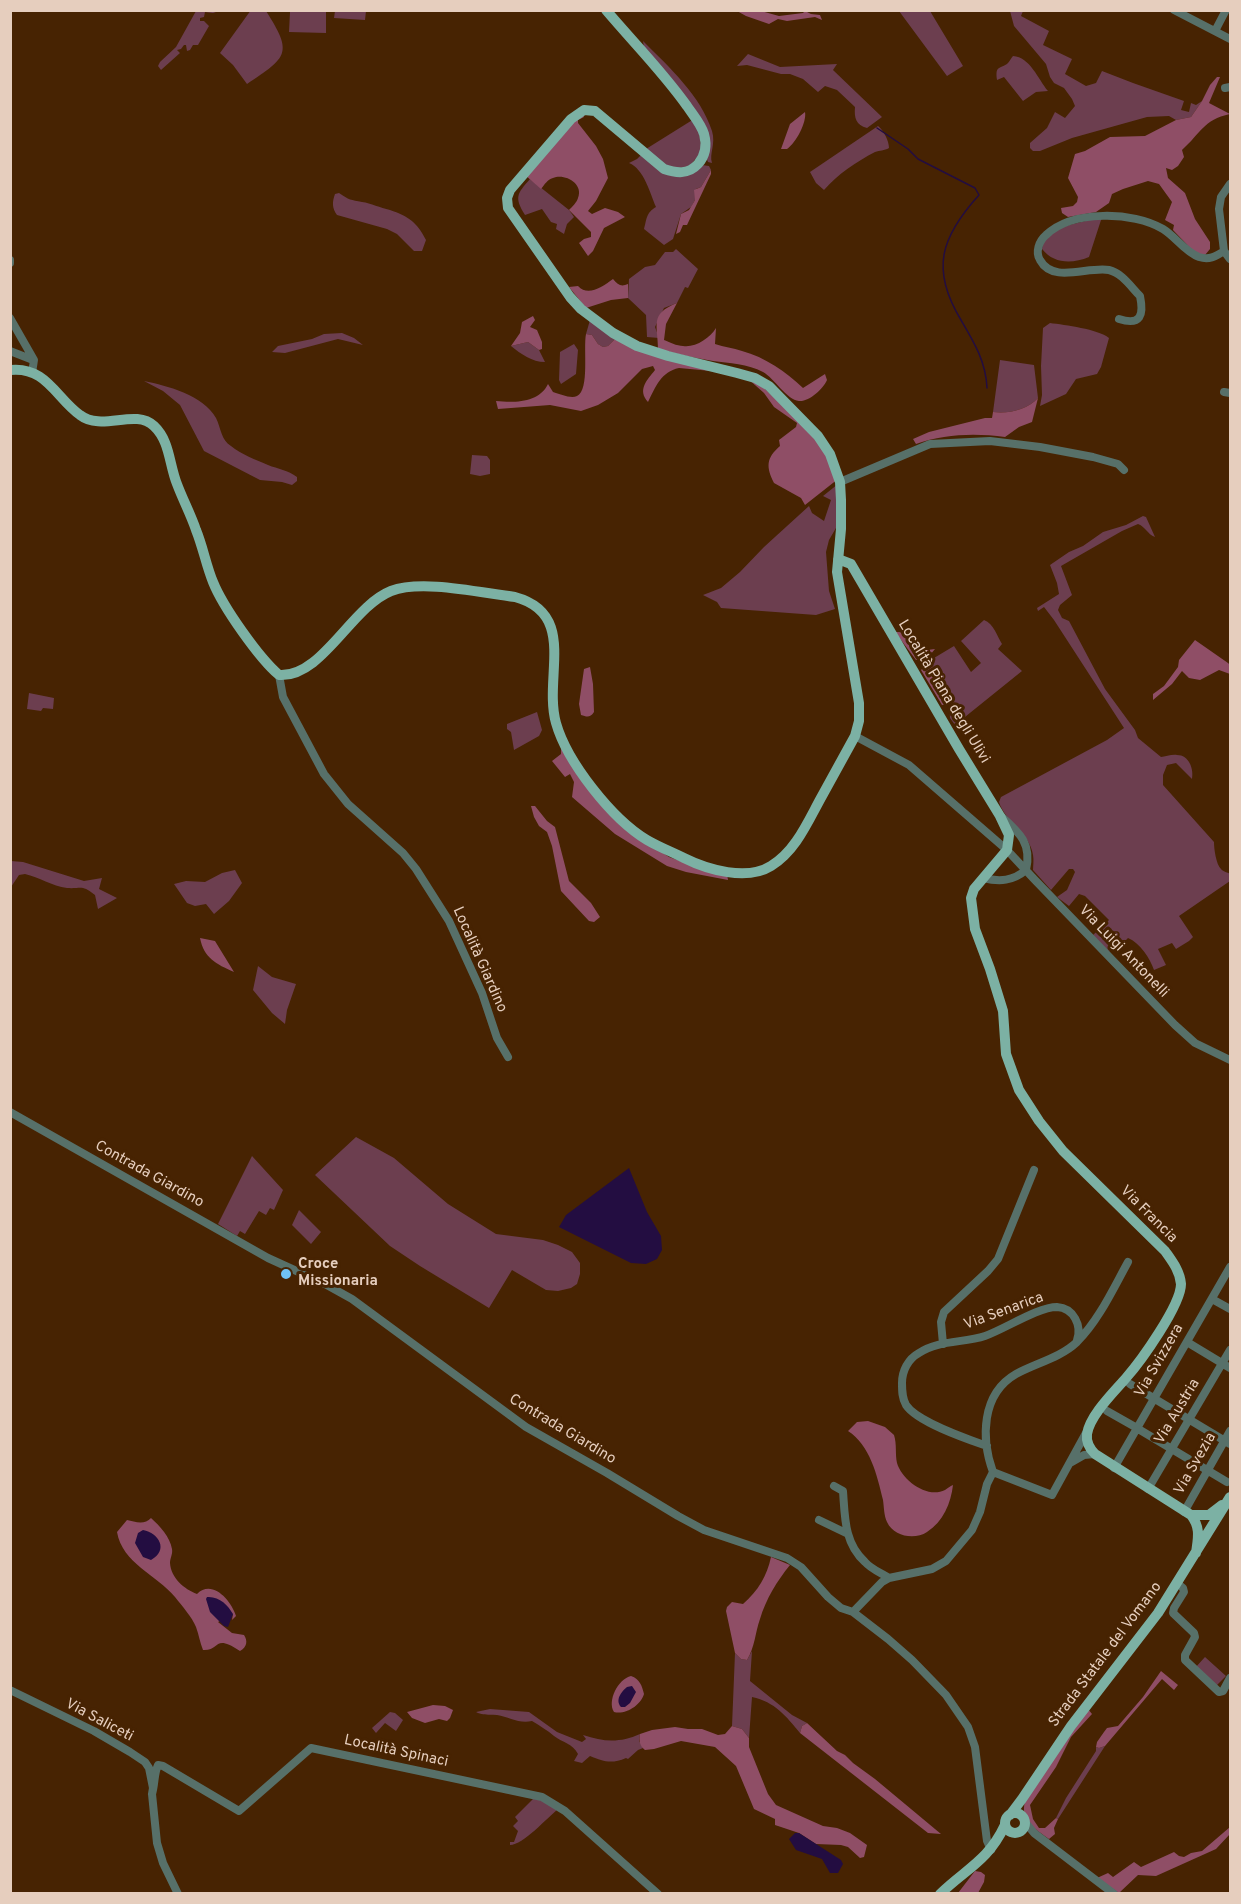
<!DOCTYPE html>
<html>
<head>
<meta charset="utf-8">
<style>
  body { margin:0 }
  #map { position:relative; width:1241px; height:1904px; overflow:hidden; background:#472302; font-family:Overpass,sans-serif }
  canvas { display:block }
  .frame { position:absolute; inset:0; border:12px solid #e6cebe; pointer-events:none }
</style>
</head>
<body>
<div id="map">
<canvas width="1241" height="1904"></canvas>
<div class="frame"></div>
</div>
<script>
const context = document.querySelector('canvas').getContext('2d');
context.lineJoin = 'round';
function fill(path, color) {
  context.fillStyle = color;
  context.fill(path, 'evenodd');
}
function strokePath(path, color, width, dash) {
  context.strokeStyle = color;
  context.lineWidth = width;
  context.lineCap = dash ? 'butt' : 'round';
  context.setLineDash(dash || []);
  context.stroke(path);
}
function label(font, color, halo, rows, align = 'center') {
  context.font = font + ' Overpass,sans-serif';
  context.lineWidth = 6;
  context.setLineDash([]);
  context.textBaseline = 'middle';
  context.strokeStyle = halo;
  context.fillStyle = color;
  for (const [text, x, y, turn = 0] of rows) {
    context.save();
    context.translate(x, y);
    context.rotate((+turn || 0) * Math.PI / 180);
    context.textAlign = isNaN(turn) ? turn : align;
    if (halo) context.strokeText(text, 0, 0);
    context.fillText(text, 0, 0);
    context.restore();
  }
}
const green = new Path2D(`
  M 251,10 L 266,11 C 293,53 288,57 247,84 L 233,65 L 220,53 Z
  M 196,11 L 219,11 L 213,13 L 205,12 L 204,17 L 200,18 L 200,21 L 204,21 L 209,26 L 198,45 L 193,45 L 190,50 L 187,51 L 186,45 L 184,45 L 181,49 L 177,50 L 180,53 L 161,70 L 158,66 L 160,62 L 176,47 Z
  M 271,11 L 326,11 L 326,33 L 289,32 L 290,12 Z
  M 335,11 L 366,11 L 365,20 L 334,18 Z
  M 899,11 L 930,11 L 963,66 L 947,76 Z
  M 1010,11 L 1023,11 L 1021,16 L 1049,31 L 1043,45 L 1072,59 L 1065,74 L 1086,86 L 1096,83 L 1102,71 L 1133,83 L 1184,101 L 1181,110 L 1189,112 L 1191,103 L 1196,105 L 1202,101 L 1191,117 L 1176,120 L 1169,116 L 1147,117 L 1072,138 L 1040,151 L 1033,151 L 1030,148 L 1030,143 L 1047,128 L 1055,112 L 1065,118 L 1075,106 L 1072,99 L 1064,88 L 1054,83 L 1050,77 L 1046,64 L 1014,26 Z
  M 643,41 C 669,67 701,96 712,131 C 716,144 709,154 712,163 L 708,162 L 706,157 L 710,143 L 644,47 Z
  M 748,54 L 780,67 L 837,64 L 833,70 L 882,117 L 867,128 C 856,125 854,118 855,107 L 837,90 L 825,86 L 818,92 L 803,79 L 790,74 L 781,74 L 747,65 L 737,66 Z
  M 1013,56 C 1030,57 1038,79 1048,91 L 1036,92 L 1023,101 L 1004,77 L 997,80 C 995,64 1000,70 1008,63 C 1010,61 1011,58 1013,56 Z
  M 694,119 L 698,126 L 702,151 L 688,168 L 669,168 L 646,149 Z
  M 878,126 C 884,131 889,141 889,148 C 884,151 880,150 875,152 C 856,162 838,174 824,190 L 816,183 L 810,172 Z
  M 642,154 L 661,170 L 702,165 L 709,166 L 711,170 L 701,187 L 696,189 L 695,200 L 691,207 L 681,214 L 673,239 L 664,245 L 644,229 C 647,218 646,213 656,207 C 650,193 644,169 629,163 L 637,159 Z
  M 530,179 L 569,210 L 574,217 L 567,224 L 564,234 L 556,229 L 557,224 L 551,222 L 542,209 L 525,215 C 514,197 517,194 530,179 Z
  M 339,193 C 349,200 351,200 362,202 C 371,203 380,208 390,210 C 408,216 417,222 426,240 L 422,251 L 414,251 L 397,234 L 387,229 L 337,215 C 332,208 332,202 335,194 Z
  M 1102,217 L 1089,257 C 1072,264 1054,264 1042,249 L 1043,241 L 1061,227 Z
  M 676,249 L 698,269 L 688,288 L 685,287 L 677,303 L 664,308 L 655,327 L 659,338 L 647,337 L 646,315 L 628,298 L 629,279 L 645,267 L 655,265 L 665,252 L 673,252 Z
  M 590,320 L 615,339 L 608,346 L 603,347 L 598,344 L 592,335 L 586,334 Z
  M 1050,323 C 1065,325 1098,329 1109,338 L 1101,367 L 1097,374 L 1076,379 L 1066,394 L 1040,406 L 1042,395 L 1041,366 L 1043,328 Z
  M 342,333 L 354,338 L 363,345 L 338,339 L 285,353 L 272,352 L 278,346 L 312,339 L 324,334 Z
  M 528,342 L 539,350 L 545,362 C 532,362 521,354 511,346 Z
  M 574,344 L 578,350 L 576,374 L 561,384 L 559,380 L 560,352 Z
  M 1000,360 L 1034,365 L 1038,398 C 1027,410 1008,414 993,412 Z
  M 144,381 C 168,386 203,395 216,418 C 221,428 221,440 231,446 C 241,454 256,460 268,465 C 278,469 288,470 297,477 L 297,481 L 292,485 L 282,482 L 260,480 L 204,451 L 180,405 L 163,391 Z
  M 472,455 L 487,456 L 490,460 L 490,474 L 480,476 L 470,474 Z
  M 838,484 L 836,528 L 829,540 L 826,552 L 829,591 L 835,609 L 816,615 L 721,608 L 717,602 L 703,595 L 721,588 L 740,572 L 764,547 L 809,506 L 812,513 L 824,521 L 831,500 L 823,496 Z
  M 1143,516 L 1146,517 L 1155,537 C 1147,534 1146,527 1138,524 L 1122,531 L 1061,566 L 1072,595 L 1060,605 L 1058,610 L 1062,618 L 1069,621 L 1105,689 L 1135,730 L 1138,738 L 1161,757 C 1165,757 1172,754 1177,755 C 1189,755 1194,769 1192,779 L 1176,763 L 1167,765 L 1163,775 L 1163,785 L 1214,842 C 1214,849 1216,864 1221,869 C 1222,871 1229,873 1230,874 L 1230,881 L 1179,916 L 1193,937 L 1189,941 L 1176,949 L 1172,943 L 1158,949 L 1166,965 L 1154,970 C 1150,958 1140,943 1128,938 L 1117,949 L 1107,952 L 1092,936 L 1109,920 L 1085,896 L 1079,894 L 1069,906 L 1057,897 L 1067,890 L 1075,872 L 1073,869 L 1069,869 L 1051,890 L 1033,870 C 1033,866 1034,860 1033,855 C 1030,833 1005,822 999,802 L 1001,797 L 1107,740 L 1124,728 L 1054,620 L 1044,607 L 1038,611 L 1037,608 L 1059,594 L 1057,583 L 1050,565 L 1069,552 L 1083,546 L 1103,532 L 1126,525 Z
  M 984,620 C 994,624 997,636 1002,644 L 998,649 L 1022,671 L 955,725 L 950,718 L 949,697 L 936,681 L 933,666 L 934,658 L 954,646 L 971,672 L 981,663 L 961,641 Z
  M 29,693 L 54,698 L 53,709 L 43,708 L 41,711 L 27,709 Z
  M 537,712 L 542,730 L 539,736 L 514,750 L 511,732 L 507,729 L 507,724 Z
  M 11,861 L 23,862 L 84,881 L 102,878 L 99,889 L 117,898 L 98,909 L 95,895 C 81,884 82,889 67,888 C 52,886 39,877 25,874 L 19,875 L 11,887 Z
  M 235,870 L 242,883 L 229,901 L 214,914 L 206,904 L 195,906 L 187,903 L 174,884 L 186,881 L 205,882 L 222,873 Z
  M 258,966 L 272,977 L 296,984 L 287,1010 L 285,1024 L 272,1013 L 253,990 Z
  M 356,1137 L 394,1158 L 448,1204 L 496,1234 L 543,1240 L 558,1245 L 572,1252 L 580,1263 L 580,1274 L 577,1284 L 571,1288 L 558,1291 L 546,1290 L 512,1270 L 489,1308 L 420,1266 L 390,1246 L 315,1175 Z
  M 252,1156 L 283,1190 L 274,1210 L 270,1208 L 266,1215 L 259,1211 L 245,1234 L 240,1231 L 237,1236 L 218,1224 Z
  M 299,1210 L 321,1232 L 311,1244 L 292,1225 Z
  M 752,1651 L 750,1681 L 792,1715 L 807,1723 L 802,1726 L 800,1733 C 786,1716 775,1702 752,1697 L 749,1738 L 742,1729 L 732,1726 L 735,1653 L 741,1659 L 747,1660 Z
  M 1205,1657 L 1226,1676 L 1215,1687 L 1195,1668 Z
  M 490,1709 L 529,1712 L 557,1732 L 582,1742 L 586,1739 L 583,1735 C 604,1742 620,1743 640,1734 L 639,1741 L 643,1748 L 638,1750 L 628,1759 L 626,1758 C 612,1764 604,1762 590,1756 L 582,1763 L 574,1761 L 578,1754 C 572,1743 563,1743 554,1736 C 547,1730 540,1726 532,1721 C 519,1724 509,1717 497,1715 C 489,1714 484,1716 476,1712 Z
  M 390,1712 L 395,1713 L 403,1720 L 396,1731 L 385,1723 L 376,1733 L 372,1728 Z
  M 1105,1746 L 1058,1819 L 1056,1818 L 1066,1798 L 1096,1751 L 1096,1747 L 1099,1748 Z
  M 535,1797 L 558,1809 C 547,1818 523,1845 510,1845 L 510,1842 L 514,1842 L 518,1831 L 513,1826 L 518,1821 L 515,1817 Z`);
const forest = new Path2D(`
  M 737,11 L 761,11 L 779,16 L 803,13 L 805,11 L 811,14 L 820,15 L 822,20 L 815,17 L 787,21 L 778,19 L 769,24 L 746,16 Z
  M 1217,77 L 1220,77 L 1209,103 L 1230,114 C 1203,120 1201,133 1182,150 L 1184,157 L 1178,166 L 1172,170 L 1166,168 L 1168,178 L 1185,193 L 1195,219 L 1210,242 L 1210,249 L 1205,255 L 1195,253 L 1173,230 L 1174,225 L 1165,220 L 1172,202 L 1159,184 L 1148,181 L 1123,189 L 1112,194 L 1109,203 L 1096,212 L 1068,217 L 1062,213 L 1061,208 L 1073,206 L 1077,202 L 1078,197 L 1068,178 L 1075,154 L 1085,151 L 1110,137 L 1145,136 L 1176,120 L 1191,117 L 1202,101 L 1210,85 Z
  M 582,112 L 584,117 L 578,120 L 578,123 L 596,146 L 603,159 L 608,178 L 596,201 L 588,211 L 592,214 L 605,208 L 618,212 L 625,217 L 604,228 L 593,251 L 588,256 L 579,243 L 584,239 L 591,237 L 591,232 L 569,210 C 572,207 577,202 578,198 C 584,183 564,173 553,178 C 547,180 545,184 541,189 L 525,175 Z
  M 805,112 C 807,122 796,143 787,149 L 781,149 L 790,124 Z
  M 711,170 L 711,174 L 687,225 L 683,225 L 680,232 L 676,234 L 681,214 L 689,210 L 695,200 L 694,190 L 701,187 Z
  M 613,279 C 618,285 621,287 628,284 L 628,298 L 611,300 L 586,308 L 569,287 L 578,286 C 588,297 602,287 613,279 Z
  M 677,303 L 666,324 L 664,340 C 669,342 677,346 683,346 C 695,348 710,338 716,328 L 715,344 C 724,347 733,348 742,351 C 765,357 786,372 803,388 L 825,374 L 827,380 C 823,389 809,402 799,401 C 787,400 774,378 763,372 C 748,364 729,363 713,361 C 695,358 676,354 658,349 C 658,325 649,314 677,303 Z
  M 533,316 L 535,320 L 530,327 L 537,330 L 542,342 L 542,349 L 539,350 L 528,342 L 511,346 L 520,333 L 522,322 Z
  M 586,334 L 592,335 L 598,344 L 603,347 L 608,346 L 615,339 L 722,372 L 679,368 C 661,372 656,386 648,402 C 637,390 647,380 655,370 L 653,366 L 642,369 L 618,393 L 598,405 L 581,411 L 550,405 L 498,409 L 496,401 C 514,403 539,403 548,384 L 553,392 C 560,394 571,399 577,396 C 590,390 583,348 586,334 Z
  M 747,378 L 754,379 L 817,437 L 838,479 L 805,505 L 801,498 L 774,483 C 766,467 766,458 780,446 L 779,440 L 796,427 L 797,423 L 774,407 L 764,393 Z
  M 1038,398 L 1032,422 L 1019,427 L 1005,437 C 975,433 944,434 916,444 L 913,439 L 929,432 L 985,418 L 992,418 L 993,412 C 1008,414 1027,410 1038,398 Z
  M 895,632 C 912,632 916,638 927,650 L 935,649 L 930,655 L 916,660 Z
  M 1195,640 L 1228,663 L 1230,665 L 1230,674 L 1219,670 L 1200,680 L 1189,678 L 1182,671 L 1172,684 L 1153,700 L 1153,694 L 1164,686 L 1178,667 L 1179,660 Z
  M 934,658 C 930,680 938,682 949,697 L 944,705 L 942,705 L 921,670 Z
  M 590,667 L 593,684 L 594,712 C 590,718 587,717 581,715 L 579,704 L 584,669 Z
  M 561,748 L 566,750 L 636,836 L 669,857 L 694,866 L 727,874 L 728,880 L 686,872 L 667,866 L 615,834 L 572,797 L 574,782 L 570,774 L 565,777 L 552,761 L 561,754 Z
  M 531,806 L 535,806 L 547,821 L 555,827 L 569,881 L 591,903 L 600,917 L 594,922 L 589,921 L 561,891 L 552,846 L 547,832 L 539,826 L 534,817 Z
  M 200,938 L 215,941 L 234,972 C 216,964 204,958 200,938 Z
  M 868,1421 L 885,1427 L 894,1435 C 897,1444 895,1454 897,1463 C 902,1480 927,1499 945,1490 C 948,1488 950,1486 953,1485 C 951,1503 943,1522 927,1532 C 915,1540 894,1537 887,1522 C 884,1516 884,1507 883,1500 C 877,1475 870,1445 848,1431 L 857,1422 Z
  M 151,1518 C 160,1526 170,1537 172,1549 C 173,1554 170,1558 170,1563 C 171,1578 184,1589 197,1594 C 212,1579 231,1600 236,1616 L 232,1620 L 233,1614 L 218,1622 L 232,1633 L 244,1635 C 248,1641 247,1647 240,1651 C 213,1633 221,1651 203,1650 C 200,1643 199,1635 196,1627 C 192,1617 182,1606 175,1597 C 157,1575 122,1563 117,1532 L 127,1520 C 135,1522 145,1525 151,1518 Z
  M 771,1557 L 790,1565 C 777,1581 766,1599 760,1619 C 755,1633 755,1647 747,1660 L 741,1659 L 735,1653 L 726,1611 L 727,1607 L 732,1602 L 743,1604 C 758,1591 767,1576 771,1557 Z
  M 1161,1671 L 1178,1685 L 1174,1690 L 1162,1679 L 1105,1746 L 1099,1748 L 1096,1747 L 1097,1742 L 1104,1732 L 1107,1728 L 1118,1726 L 1143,1697 Z
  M 631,1676 C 640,1679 642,1686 644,1694 C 641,1705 626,1715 614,1712 C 607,1701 618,1679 631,1676 Z
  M 433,1705 L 445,1706 L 453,1710 L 450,1718 L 447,1721 L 439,1719 L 425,1723 L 412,1718 L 407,1712 Z
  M 1088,1709 L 1092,1714 L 1071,1737 L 1056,1767 L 1030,1805 L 1033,1819 L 1039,1828 L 1045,1828 L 1056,1818 L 1058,1819 L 1054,1828 L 1055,1834 L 1049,1839 C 1034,1828 1020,1821 1025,1801 Z
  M 807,1723 L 837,1751 L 845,1755 L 853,1763 L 875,1779 L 941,1834 L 928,1833 L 800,1733 L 802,1726 Z
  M 732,1726 L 742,1729 L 749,1738 L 749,1747 L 768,1794 L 776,1805 L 823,1826 L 837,1828 L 850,1833 L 867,1845 L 864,1857 L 860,1858 L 848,1847 L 841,1845 L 816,1844 L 799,1833 L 775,1825 L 775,1819 L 754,1809 L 736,1766 L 715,1747 L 681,1741 L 654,1749 L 645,1750 C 639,1745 639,1741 640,1734 L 652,1730 L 675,1727 L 688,1729 L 702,1729 L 718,1735 L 725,1734 Z
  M 1230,1827 L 1230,1834 L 1216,1849 L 1156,1876 L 1138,1875 L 1119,1893 L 1097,1878 L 1108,1873 L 1113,1877 L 1134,1862 L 1141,1867 L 1174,1852 L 1179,1856 L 1184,1857 L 1191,1853 L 1202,1851 Z
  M 975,1871 L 981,1872 L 985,1875 L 984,1882 L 978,1893 L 958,1893 Z`);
const water = new Path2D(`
  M 629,1168 L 647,1212 L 661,1236 L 662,1250 L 657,1259 L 646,1264 L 631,1263 L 559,1227 L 566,1215 Z
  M 143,1530 C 159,1533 169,1550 151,1560 L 143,1557 L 135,1543 L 138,1533 Z
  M 207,1597 C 219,1596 228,1605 233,1614 L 228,1627 L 224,1626 L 210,1612 L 206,1599 Z
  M 632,1686 L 636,1692 L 630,1703 L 625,1707 L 621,1707 C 615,1700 621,1692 627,1687 Z
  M 795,1833 L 799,1833 L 841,1860 L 843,1864 L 838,1873 L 830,1873 L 822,1859 L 796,1850 L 789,1839 Z`);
const stream = new Path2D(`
  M 877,128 L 908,149 L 918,159 L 975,188 L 979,195 C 941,237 930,269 961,320 C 974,342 986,362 987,388`);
const minor = new Path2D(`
  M 1174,10 L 1230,39
  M 1215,31 L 1226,10
  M 1225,88 L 1230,87
  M 1230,184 L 1221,197 L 1219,209 L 1224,251 L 1230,259
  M 10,260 L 10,263
  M 10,318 L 34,360 L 32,373
  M 1119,319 C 1141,326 1144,315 1140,296 C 1131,287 1122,273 1109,270 C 1088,266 1053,284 1040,260 C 1035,252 1039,241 1046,235 C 1072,210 1133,211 1163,229 C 1176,237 1185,252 1199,257 C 1209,260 1215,257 1224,251
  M 10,351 L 33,360
  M 1224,392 L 1230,393
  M 840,482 L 930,444 L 990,441 L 1040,447 L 1093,457 L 1118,464 L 1124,470
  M 279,675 L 283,697 L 324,774 L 348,804 L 403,853 L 416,869 L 449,921 L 482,993 L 497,1038 L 508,1057
  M 855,736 L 909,765 L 1007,850 L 1034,879 L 1175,1025 L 1195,1043 L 1230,1060
  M 983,878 C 1000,882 1013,881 1026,870 C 1032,844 1020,833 1002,817
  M 10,1112 L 268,1258 L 325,1284 L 352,1299 L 526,1427 L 607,1473 L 678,1516 L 704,1530 L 787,1558 L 801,1567 L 828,1597 L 841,1608 L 853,1612 L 888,1639 L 912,1660 L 946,1695 L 968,1727 L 975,1747 L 987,1841 L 991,1850
  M 1212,1299 L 1230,1309
  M 1187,1342 L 1230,1368
  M 943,1344 L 941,1322 L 944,1312 L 988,1271 L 998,1259 L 1034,1170
  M 1130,1384 L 1230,1444
  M 1107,1411 L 1137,1428
  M 1140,1430 L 1227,1482
  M 987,1446 C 967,1439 917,1422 906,1405 C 902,1398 902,1391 902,1383 C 902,1371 908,1359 919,1353 C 938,1340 964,1343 985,1336 C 1005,1329 1038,1307 1057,1307 C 1074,1308 1082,1326 1077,1340
  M 1070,1463 L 1084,1455 L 1095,1454
  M 1114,1468 L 1230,1267
  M 993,1472 L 1052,1495 L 1086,1433
  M 834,1486 L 843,1491 C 845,1517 844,1543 865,1562 C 871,1569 881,1573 889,1578
  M 1148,1489 L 1230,1350
  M 1184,1512 L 1230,1431
  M 819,1520 L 846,1533
  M 1177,1583 L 1183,1588 L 1184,1592 L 1174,1608 L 1173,1613 L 1194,1633 L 1195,1637 L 1185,1655 L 1185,1660 L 1219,1692 L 1223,1691 L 1230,1678
  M 853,1612 L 882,1582 L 889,1578 L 932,1569 L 946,1561 L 972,1530 L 980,1512 L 987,1484 L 993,1472 C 981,1439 981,1394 1016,1374 C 1036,1363 1060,1358 1077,1342 C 1099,1320 1113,1289 1128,1262
  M 10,1690 L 94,1731 L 130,1752 L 145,1762 L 149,1768 L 153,1788 L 152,1794 L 157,1843 L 163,1863 L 178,1894
  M 152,1794 C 155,1784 154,1773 158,1765 L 163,1766 L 239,1811 L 311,1748 L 542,1797 L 565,1811 L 658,1894
  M 1025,1822 L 1034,1833 L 1114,1894`);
const major = new Path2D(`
  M 10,370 C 46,366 56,398 80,415 C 102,432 135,408 154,426 C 170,441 169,464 177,484 C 183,500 191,515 196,530 C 203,547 206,565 213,582 C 223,607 259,658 279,675 C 322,678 351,607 391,591 C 422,579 481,593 515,597 C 578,614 543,677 556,723 C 567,762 612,819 647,840 C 659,847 672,852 684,858 C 708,870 747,881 771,866 C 796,851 808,821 822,796 C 833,776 844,756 855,736 L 859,721 L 859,703 L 837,572 L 841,529 L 841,500 L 840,482 L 830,454 L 818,436 L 769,386 L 755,378 L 737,373 L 668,356 L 637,346 L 613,333 L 581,309 L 570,297 L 508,208 L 507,198 L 510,190 L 571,119 L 584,110 L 595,111 L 664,169 C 676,173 688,175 698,164 C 706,155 707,145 704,134 C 701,124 693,115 687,106 C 663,72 633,42 606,10
  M 838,559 L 851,564 L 959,749 L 1000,816 L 1009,835 L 1007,850 L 974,889 L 971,898 L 975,929 L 990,969 L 1003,1011 L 1006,1054 L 1019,1090 L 1039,1121 L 1063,1151 L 1165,1251 C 1172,1261 1180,1271 1181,1284 C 1181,1305 1141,1361 1126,1378 C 1114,1392 1090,1415 1087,1434 C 1086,1442 1089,1448 1095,1454 L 1191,1515 C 1201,1528 1198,1538 1196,1553
  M 1191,1515 L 1209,1515 L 1222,1505
  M1005 1823a10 10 0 1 1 20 0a10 10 0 1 1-20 0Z
  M 1010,1815 L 1022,1799 L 1071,1726 L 1158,1613 L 1230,1497
  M 940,1894 C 967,1868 988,1861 1005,1825`);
const markers = [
  [286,1274,6,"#70c2f4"]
];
const streetNames = [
  ["Località Piana degli Ulivi",943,692,59],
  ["Via Luigi Antonelli",1123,952,46],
  ["Località Giardino",479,960,66],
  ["Contrada Giardino",149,1175,29],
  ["Via Francia",1148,1215,45],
  ["Via Senarica",1004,1312,-20],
  ["Via Svizzera",1160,1361,-60],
  ["Via Austria",1178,1412,-59],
  ["Contrada Giardino",562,1430,31],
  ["Via Svezia",1196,1464,-60],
  ["Strada Statale del Vomano",1106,1655,-53],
  ["Via Saliceti",99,1721,28],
  ["Località Spinaci",396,1752,12]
];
const poiNames = [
  ["Croce",298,1265],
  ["Missionaria",298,1282]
];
fill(green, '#6c3e4f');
fill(forest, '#8f4e66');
fill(water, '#230d41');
strokePath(stream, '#230d41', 1.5);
strokePath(minor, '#577069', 8);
strokePath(major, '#7cb1a4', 10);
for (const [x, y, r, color] of markers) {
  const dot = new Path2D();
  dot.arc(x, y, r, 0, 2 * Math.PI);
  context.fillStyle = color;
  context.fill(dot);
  strokePath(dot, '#472302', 2);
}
label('15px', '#e6cebe', '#472302', streetNames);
label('bold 15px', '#e6cebe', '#472302', poiNames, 'left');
</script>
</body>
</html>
